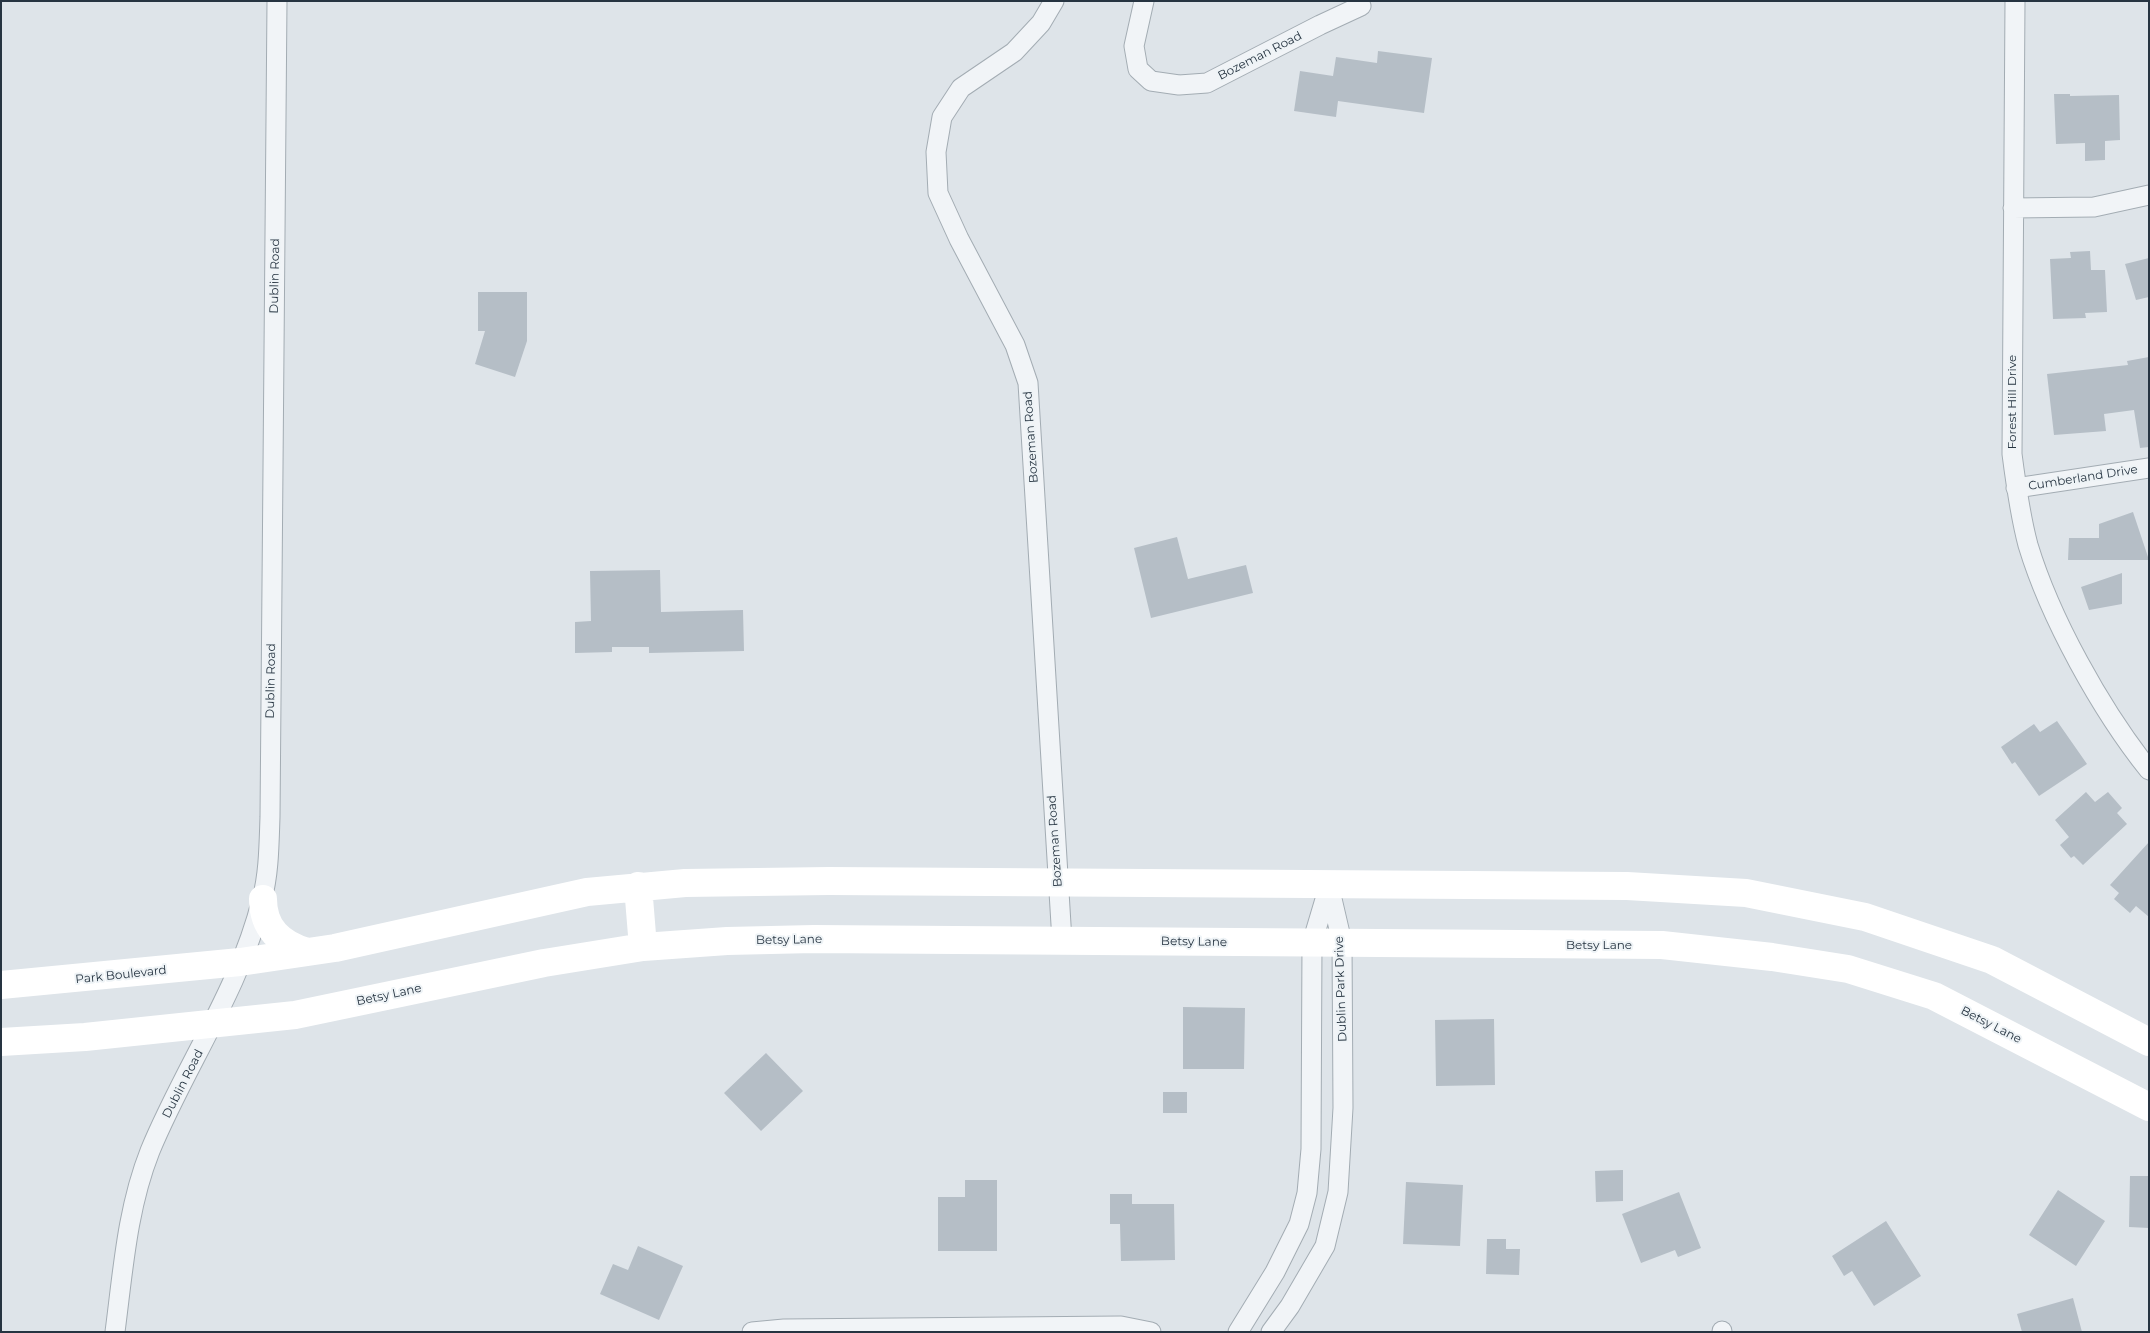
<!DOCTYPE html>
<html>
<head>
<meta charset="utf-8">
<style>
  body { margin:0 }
  #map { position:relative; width:2150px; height:1333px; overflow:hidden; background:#dee4e9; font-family:Montserrat,sans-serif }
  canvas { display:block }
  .frame { position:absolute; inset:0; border:2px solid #263441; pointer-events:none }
</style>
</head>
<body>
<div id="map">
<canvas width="2150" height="1333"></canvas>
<div class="frame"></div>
</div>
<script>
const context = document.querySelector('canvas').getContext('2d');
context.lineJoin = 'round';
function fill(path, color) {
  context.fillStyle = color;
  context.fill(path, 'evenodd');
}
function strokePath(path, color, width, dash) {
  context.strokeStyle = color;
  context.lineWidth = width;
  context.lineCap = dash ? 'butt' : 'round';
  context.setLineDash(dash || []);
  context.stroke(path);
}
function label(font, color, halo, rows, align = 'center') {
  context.font = font + ' Montserrat,sans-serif';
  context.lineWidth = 4;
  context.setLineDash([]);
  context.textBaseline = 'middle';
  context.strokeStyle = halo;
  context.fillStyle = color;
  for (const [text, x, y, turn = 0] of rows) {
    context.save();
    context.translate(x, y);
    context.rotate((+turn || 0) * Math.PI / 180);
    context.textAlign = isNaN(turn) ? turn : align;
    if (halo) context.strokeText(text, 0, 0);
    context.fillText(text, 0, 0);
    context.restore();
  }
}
const building = new Path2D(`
  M 1378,51 L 1432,58 L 1424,113 L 1338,101 L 1336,117 L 1294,111 L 1300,71 L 1333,76 L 1336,57 L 1377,63 Z
  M 2054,94 L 2070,94 L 2070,96 L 2119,95 L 2120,140 L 2105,141 L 2105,160 L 2085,161 L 2085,143 L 2056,144 Z
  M 2090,251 L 2091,270 L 2105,270 L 2107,312 L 2085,313 L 2086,318 L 2053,319 L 2050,259 L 2071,258 L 2070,252 Z
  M 2149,258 L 2149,297 L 2136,300 L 2125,264 Z
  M 478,292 L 527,292 L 527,341 L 515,377 L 475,364 L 485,331 L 478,331 Z
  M 2149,357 L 2149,447 L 2140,448 L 2134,410 L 2104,414 L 2106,431 L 2054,435 L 2047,374 L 2128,365 L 2127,361 Z
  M 2133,512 L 2149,560 L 2068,560 L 2069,538 L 2099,538 L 2099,524 Z
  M 1177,537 L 1188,579 L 1246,565 L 1253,593 L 1151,618 L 1134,548 Z
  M 660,570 L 661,612 L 743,610 L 744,651 L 649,653 L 649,647 L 612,647 L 612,652 L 575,653 L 575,622 L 591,621 L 590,571 Z
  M 2122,573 L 2122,604 L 2089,610 L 2081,587 Z
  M 2057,721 L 2087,764 L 2039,796 L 2015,762 L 2012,764 L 2001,747 L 2034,724 L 2040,732 Z
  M 2086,792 L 2095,802 L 2108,792 L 2122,808 L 2117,813 L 2127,824 L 2083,865 L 2074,856 L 2071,858 L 2060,845 L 2069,837 L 2055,820 Z
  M 2149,842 L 2149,917 L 2136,906 L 2130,913 L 2114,899 L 2119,893 L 2110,885 Z
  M 1183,1007 L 1245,1008 L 1244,1069 L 1183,1069 Z
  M 1494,1019 L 1495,1085 L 1436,1086 L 1435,1020 Z
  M 766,1053 L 803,1091 L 761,1131 L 724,1093 Z
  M 1163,1092 L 1187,1092 L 1187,1113 L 1163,1113 Z
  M 1623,1170 L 1623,1201 L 1596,1202 L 1595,1171 Z
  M 2130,1176 L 2149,1176 L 2149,1228 L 2129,1227 Z
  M 965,1180 L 997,1180 L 997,1251 L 938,1251 L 938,1197 L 965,1197 Z
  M 1406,1182 L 1463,1185 L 1460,1246 L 1403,1244 Z
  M 2058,1190 L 2105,1221 L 2076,1266 L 2029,1235 Z
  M 1679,1192 L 1701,1248 L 1678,1257 L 1675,1250 L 1641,1263 L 1622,1214 Z
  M 1110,1194 L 1132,1194 L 1132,1204 L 1174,1204 L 1175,1260 L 1121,1261 L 1120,1224 L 1110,1224 Z
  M 1886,1221 L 1921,1276 L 1874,1306 L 1852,1271 L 1844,1276 L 1832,1256 Z
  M 1487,1239 L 1506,1239 L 1506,1249 L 1520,1249 L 1519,1275 L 1486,1274 Z
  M 638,1246 L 683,1266 L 659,1320 L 600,1294 L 613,1264 L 628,1270 Z
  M 2073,1298 L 2082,1332 L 2022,1332 L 2017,1314 Z`);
const street = new Path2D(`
  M 1054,1 L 1041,23 L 1014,52 L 961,88 L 942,117 L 936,152 L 938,193 L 959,239 L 1015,345 L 1028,383 L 1062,941
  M 1144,1 L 1134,46 L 1138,69 L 1151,81 L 1179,85 L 1207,83 L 1320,25 L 1361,6
  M 2015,1 L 2012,454 C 2016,485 2020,515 2028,545 C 2050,618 2101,710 2149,770
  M 2013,208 L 2094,207 L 2149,195
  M 2016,488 L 2149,468
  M 1722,1331 L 1722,1332
  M 115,1332 C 123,1271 127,1209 150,1151 C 185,1066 240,989 262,899 C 269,873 269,844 270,817 L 277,1
  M 752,1332 L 784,1329 L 1121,1326 L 1151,1332
  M 1238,1332 L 1275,1272 L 1299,1224 L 1307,1193 L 1311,1149 L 1312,943 L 1329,886 L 1342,942 L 1343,1108 L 1338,1192 L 1325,1246 L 1290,1306 L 1271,1332`);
const secondary = new Path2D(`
  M 638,886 L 643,947
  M 263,899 C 263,928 280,944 307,952
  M 1,985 L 240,962 L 335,948 L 587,892 L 685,883 L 829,881 L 1627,886 L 1746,893 L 1865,917 L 1992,960 L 2149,1042
  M 1,1042 L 85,1037 L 295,1015 L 544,963 L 643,947 L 727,941 L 814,939 L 1662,945 L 1772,957 L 1848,969 L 1934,996 L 2149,1107`);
const streetNames = [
  ["Bozeman Road",1260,56,-27],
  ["Dublin Road",275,276,-89],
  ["Forest Hill Drive",2012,402,-90],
  ["Bozeman Road",1031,437,-94],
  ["Cumberland Drive",2083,478,-9],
  ["Dublin Road",271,681,-89],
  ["Bozeman Road",1055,841,-94],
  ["Betsy Lane",789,940,-1],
  ["Betsy Lane",1194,942,1],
  ["Betsy Lane",1599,945],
  ["Park Boulevard",121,975,-6],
  ["Dublin Park Drive",1341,989,-92],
  ["Betsy Lane",389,995,-12],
  ["Betsy Lane",1991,1025,27],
  ["Dublin Road",183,1084,-63]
];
fill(building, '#b5bec6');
strokePath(street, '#a3acb3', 21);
strokePath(street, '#f1f4f7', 19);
strokePath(secondary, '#fff', 28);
label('12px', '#263441', '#eef3f6', streetNames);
</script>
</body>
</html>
